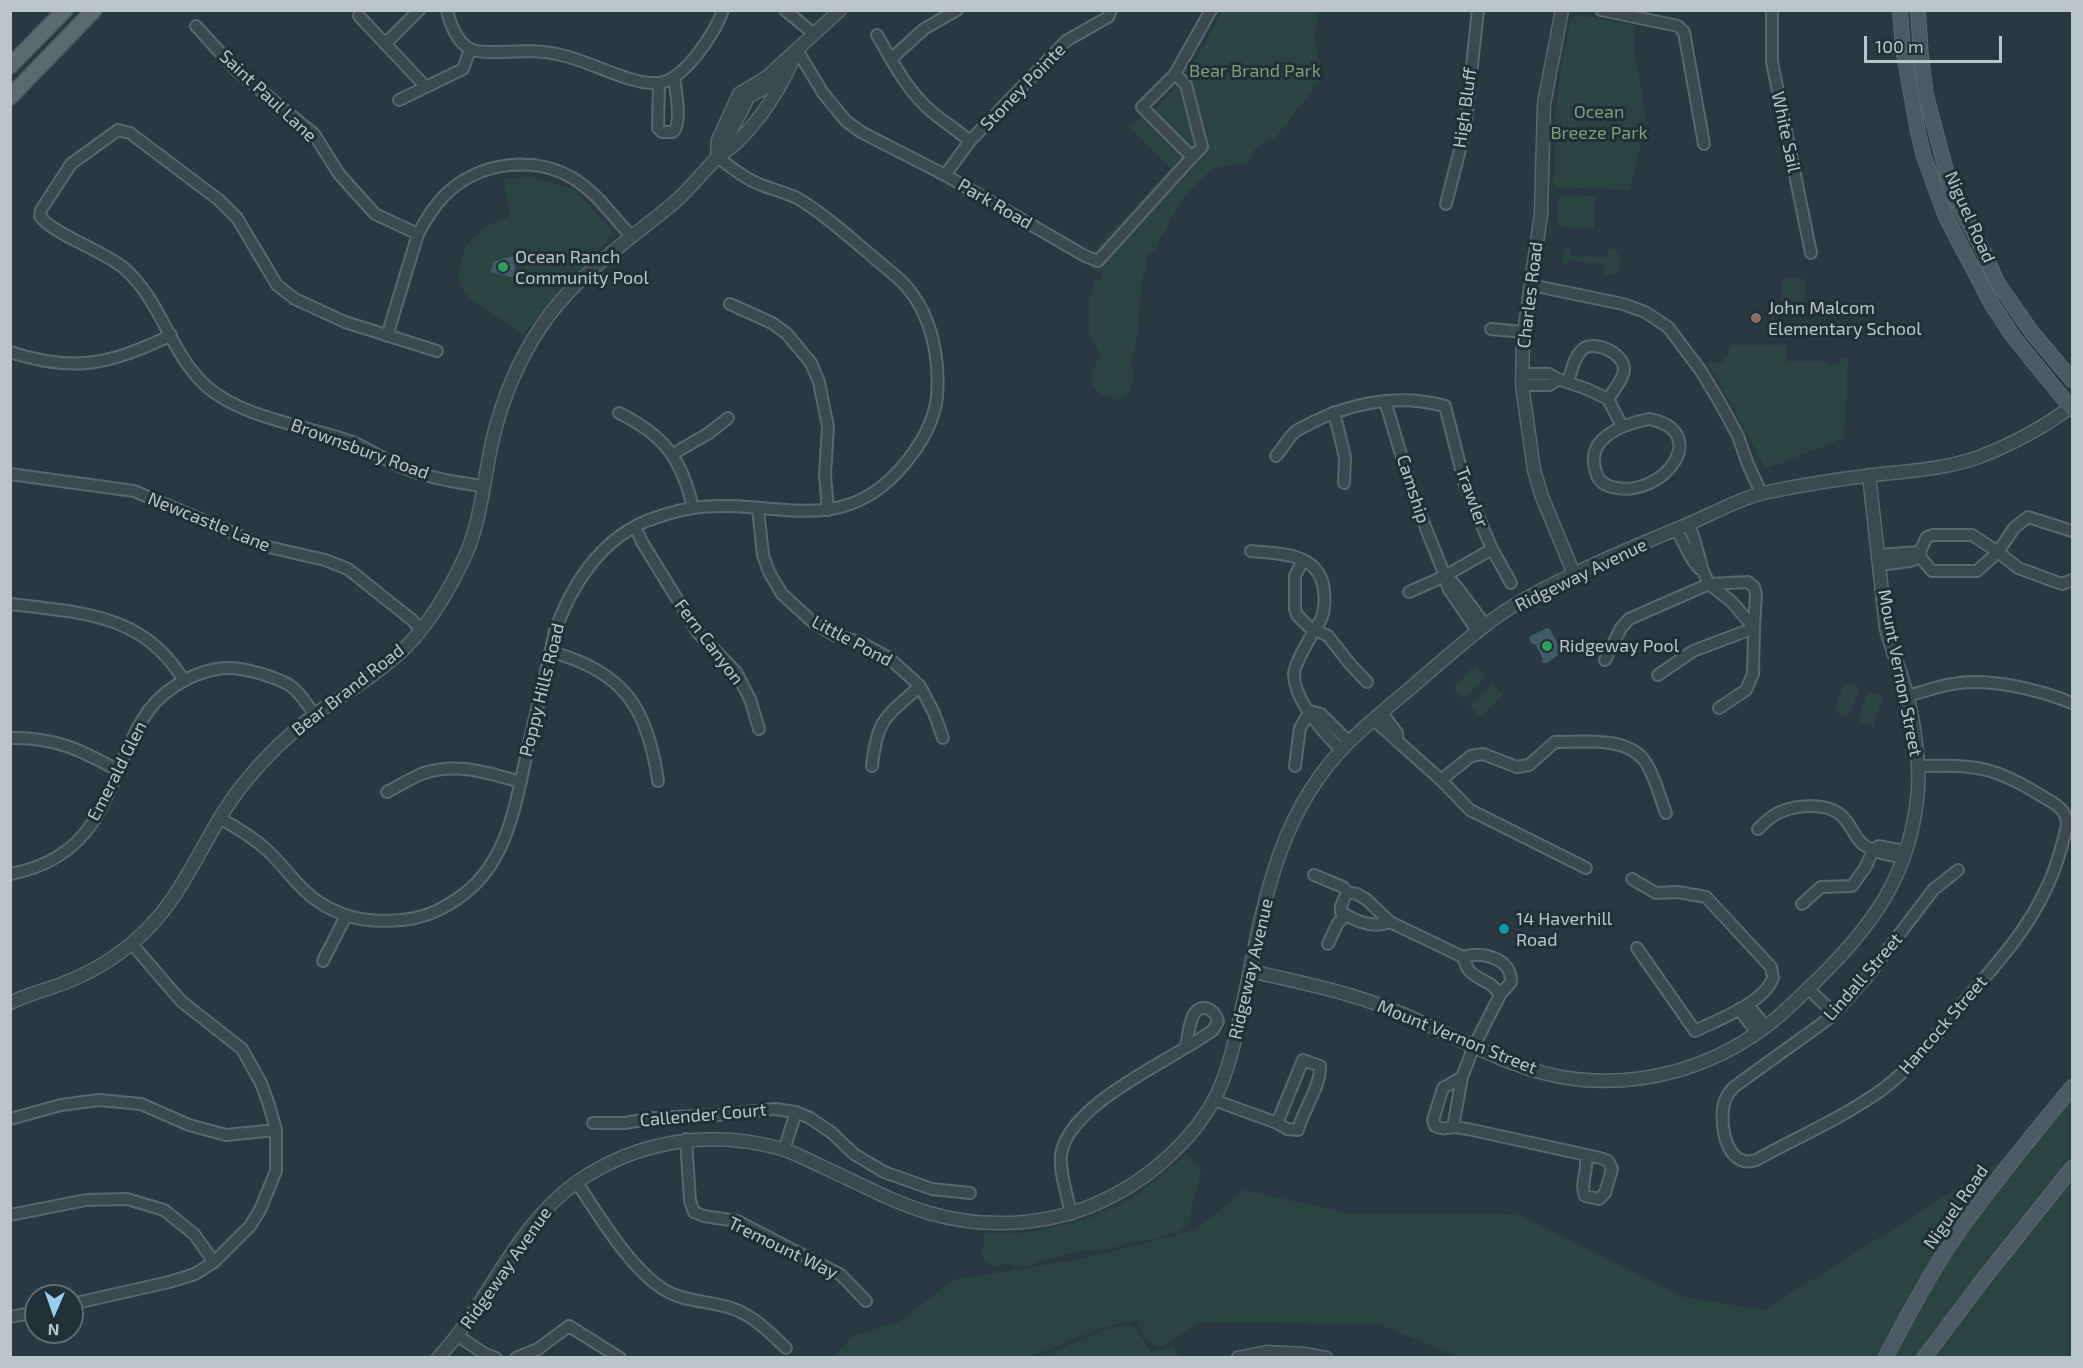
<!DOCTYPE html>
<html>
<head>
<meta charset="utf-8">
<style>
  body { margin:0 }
  #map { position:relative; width:2083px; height:1368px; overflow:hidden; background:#293841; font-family:"Exo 2",sans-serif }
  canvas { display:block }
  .frame { position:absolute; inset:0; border:12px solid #bac4cb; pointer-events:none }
  .north { position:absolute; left:24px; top:1284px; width:60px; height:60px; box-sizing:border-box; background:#222f36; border:2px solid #5f6b72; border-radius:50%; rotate:182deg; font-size:16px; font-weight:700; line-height:24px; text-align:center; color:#bac4cb }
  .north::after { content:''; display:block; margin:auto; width:21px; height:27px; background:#9acdf0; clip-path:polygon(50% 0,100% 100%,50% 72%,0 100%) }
  .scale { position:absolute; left:1864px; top:36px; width:138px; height:27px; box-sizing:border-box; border:3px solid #bac4cb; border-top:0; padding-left:8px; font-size:18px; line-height:21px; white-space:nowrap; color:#bac4cb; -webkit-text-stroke:4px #222f36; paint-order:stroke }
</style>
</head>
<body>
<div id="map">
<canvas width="2083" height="1368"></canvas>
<div class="frame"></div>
<div class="north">N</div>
<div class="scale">100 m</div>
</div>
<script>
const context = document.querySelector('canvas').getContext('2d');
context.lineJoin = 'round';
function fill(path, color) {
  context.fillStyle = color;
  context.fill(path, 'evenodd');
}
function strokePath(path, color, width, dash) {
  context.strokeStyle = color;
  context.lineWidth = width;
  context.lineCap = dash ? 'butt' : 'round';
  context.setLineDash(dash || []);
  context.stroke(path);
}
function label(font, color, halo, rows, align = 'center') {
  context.font = font + ' "Exo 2",sans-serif';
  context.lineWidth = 6;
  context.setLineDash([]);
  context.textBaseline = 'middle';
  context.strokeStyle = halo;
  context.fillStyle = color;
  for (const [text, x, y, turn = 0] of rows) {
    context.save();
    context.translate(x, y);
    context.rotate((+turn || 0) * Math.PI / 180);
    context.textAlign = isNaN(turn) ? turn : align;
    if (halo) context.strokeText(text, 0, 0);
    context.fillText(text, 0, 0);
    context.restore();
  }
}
const green = new Path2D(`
  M 1221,11 L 1319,11 L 1314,37 L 1321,72 L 1319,82 L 1276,137 L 1255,149 L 1247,164 L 1214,167 L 1191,189 L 1179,204 L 1154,251 L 1149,252 L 1142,281 L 1137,332 L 1131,364 L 1134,377 L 1130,390 L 1121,401 C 1115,398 1104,397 1099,393 C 1085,383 1094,365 1101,354 L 1090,336 L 1089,298 L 1095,281 L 1102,281 L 1101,274 L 1091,267 L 1096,248 L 1171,168 L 1128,126 C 1169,110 1204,50 1221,11 Z
  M 1574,16 L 1589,17 L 1636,25 L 1633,46 L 1646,120 L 1630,190 L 1555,187 L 1554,185 L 1555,116 L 1560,72 L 1570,21 Z
  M 533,177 L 575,190 L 614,233 L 523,334 L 471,300 L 459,284 L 459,270 L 466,245 L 486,226 L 510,216 L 504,179 Z
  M 1559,195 L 1595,196 L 1594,228 L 1558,227 Z
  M 1568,247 L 1570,256 L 1607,257 L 1608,249 C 1620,249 1622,259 1619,270 C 1615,275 1610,275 1604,275 L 1605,266 L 1569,259 L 1568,264 L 1564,265 L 1562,263 L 1565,248 Z
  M 1781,279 L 1806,279 L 1805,306 L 1781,306 Z
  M 1729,345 L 1786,346 L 1787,362 L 1829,362 L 1830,365 L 1839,365 L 1840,359 L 1848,359 L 1844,438 L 1766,469 L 1716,377 L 1706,363 L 1723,363 L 1723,357 L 1729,356 Z
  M 1475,665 L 1486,676 L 1464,699 L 1453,688 Z
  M 1845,682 L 1859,687 L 1848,717 L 1834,712 Z
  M 1492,683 L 1503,694 L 1481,717 L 1470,706 Z
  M 1869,691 L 1884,696 L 1872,726 L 1858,721 Z
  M 2072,1094 L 2072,1357 L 1460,1358 L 1379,1324 L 1201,1322 L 1159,1348 L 1145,1339 L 1136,1319 L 1104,1327 L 1030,1357 L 833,1358 L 852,1337 L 900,1321 L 953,1280 L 1081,1259 L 1196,1230 L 1244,1190 L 1350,1214 L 1519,1215 L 1684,1297 L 1764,1310 L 2023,1147 Z
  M 1186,1153 L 1197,1163 L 1201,1171 L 1200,1178 L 1193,1202 L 1190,1221 L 1183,1229 L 1172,1234 L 1154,1239 L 1127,1243 L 1110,1249 L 1079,1251 L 1042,1260 L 1029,1266 L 1016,1266 L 1008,1263 L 993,1266 L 987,1263 L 983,1258 L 984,1234 C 1062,1235 1132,1212 1186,1153 Z
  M 1127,1325 L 1137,1329 L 1151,1353 L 1173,1345 L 1179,1357 L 1039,1357 L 1105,1330 Z`);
const water = new Path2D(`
  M 514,256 L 515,278 L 490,272 L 494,261 Z
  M 1547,628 L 1550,629 L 1560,648 L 1562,648 L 1564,651 L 1547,663 L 1543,663 L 1542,660 L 1543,659 L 1535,644 L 1533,645 L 1529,639 L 1530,636 Z`);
const minor = new Path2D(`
  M 447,10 C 450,24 457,42 470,49 C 478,53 492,52 502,52 C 522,51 542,50 561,55 C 590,61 630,85 658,83 C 683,82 716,32 723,10
  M 785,10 L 814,34
  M 1601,10 L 1678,26 L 1684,32 L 1704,144
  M 1772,10 L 1772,62 L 1811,253
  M 359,16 L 426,87
  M 196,26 L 236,70 L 314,134 L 339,174 L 375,214 L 418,234
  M 877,35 C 893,62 907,91 932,112 C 944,122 958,131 970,141
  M 385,44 L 419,10
  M 797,50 L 823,93 L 846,121 L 861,132 L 945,175 L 1085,256 L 1098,261 L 1192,157
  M 891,59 L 924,29 L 957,10
  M 1175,74 L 1186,85 L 1202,147 L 1192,157 L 1142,107 L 1175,74 L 1211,10
  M 659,84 L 658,128 L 662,132 L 673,132 C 682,124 676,90 674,78
  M 399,100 L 463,69 L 470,50
  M 945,175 L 970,141 L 1066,41 L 1108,17 L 1111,10
  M 1446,204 L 1465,130 L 1478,10
  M 1531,285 L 1623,304 L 1645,312 L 1668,327 L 1701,371 L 1719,401 L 1738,436 L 1747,462 L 1761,493
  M 730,304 L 772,323 L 787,334 L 811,363 L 819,382 L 828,427 L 825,475 L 828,510
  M 1491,329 L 1524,332
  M 387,336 L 418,234 C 425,221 433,207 444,196 C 478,161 539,153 580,183 C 600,197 614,218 631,236
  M 437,351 L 345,322 L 295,299 L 277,285 L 237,218 L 219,200 L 130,133 L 118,130 L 71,164 L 41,210 L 40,216 C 52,234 105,251 125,269 C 160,300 169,348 201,381 C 234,416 302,425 347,440 C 367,447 385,461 404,468 C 429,478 458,483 484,486
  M 10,352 C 74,373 113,364 171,335
  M 1522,374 L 1549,374 L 1558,379 L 1587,389 L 1608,399 L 1622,426
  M 1568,382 C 1571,372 1574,358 1581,351 C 1592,338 1625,353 1624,370 C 1623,380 1613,391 1608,399
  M 1522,385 L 1550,385 L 1558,379
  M 1385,401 L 1415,501 L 1445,576 L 1448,588 L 1478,632
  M 1334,412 L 1345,457 L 1344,483
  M 619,413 C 664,435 682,459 693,508
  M 1649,419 C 1713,431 1664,500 1612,487 C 1604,485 1598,480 1596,472 C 1584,438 1623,424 1649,419 Z
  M 673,454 L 709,433 L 728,418
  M 1276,456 C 1282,449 1287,440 1293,434 C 1298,428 1307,426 1313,422 C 1354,402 1400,394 1445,406 L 1465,485 L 1492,549 L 1511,583
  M 10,474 L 134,491 L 264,546 L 325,560 L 348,569 L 412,620 L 421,630
  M 758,509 L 763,555 L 769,572 L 782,594 L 815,624 L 834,635 L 860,642 L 889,658 L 920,686 L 934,713 L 943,738
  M 1688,525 L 1693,535 L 1703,571 L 1709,584 L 1732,602 L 1754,628 L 1753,674 L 1746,690 L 1719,708
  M 635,527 L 642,542 L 698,633 L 736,672 L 750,699 L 759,729
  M 1676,530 C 1685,542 1688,558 1700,569
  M 2072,531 L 2028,517 L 2014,528 L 1998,552 L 2018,568 L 2062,584 L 2072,580
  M 1933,535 L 1972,535 L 1998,552 L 1977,571 L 1932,571 C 1918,555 1917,556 1927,537 Z
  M 1251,551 C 1281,554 1319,552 1324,590 C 1325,599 1325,608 1322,617 C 1315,631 1295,660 1294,674 C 1294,700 1324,733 1341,750
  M 1878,555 L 1919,552
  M 1303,560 L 1295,576 L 1295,609 L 1297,615 L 1308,626 L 1328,636 L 1350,664 L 1367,682
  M 1879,565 L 1910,561 L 1920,557
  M 1445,576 L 1456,586 L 1486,626
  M 1409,592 L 1445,576 L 1492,549
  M 10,604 C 81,613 144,613 184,681
  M 551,652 C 624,671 648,709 658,781
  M 1605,660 L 1621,628 L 1629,619 L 1709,584 L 1748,582 L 1754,587 L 1756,594 L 1754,628 L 1693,651 L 1658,675
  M 1908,696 C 1922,692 1938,686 1953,684 C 1987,677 2041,690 2072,703
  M 1310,711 L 1321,714 L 1349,742
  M 1382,713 L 1397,733 L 1397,740
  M 1374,720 L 1441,780 L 1471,756 L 1483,754 L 1517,767 L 1529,765 L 1555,742 C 1583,742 1625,736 1644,760 C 1654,773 1660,798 1666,813
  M 10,738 C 55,737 81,750 119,771
  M 872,766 C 877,718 886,717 920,686
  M 1295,766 L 1300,728 L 1310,711
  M 1919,766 C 1978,765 1994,766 2045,798 C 2057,805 2067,810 2067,825 C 2062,847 2056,869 2046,889 C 2025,935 1989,972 1957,1010 C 1934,1038 1912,1067 1883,1089 C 1844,1117 1798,1137 1756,1160 C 1725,1171 1717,1117 1726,1098 C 1729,1092 1733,1087 1738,1084 L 1831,1017 L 1867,977 L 1933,890 L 1958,870
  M 1441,780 L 1470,810 L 1586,868
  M 387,792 C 399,786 411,778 424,773 C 457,762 489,773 521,782
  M 219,818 C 236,827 253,837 268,851 C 290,872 302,895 331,909 C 354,921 377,922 402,920 C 423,918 440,911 457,899 C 508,866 516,802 528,747 C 537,708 547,670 555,631 C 571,586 599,542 644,522 C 659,516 676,511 692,508 C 774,496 842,543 907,461 C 922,442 934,422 937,397 C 940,358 932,316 906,286 C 896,275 883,266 872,256 C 848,236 824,214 797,198 C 784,192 771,189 759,184 C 743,178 730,166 717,157
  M 1758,829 C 1764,823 1772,815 1780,812 C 1798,805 1827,802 1842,816 C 1851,824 1855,839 1864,845 C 1876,854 1889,854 1903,858
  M 1874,849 L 1879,846 L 1905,851
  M 10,874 C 44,868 74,851 93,822 C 114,790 123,751 143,719 C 158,693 188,674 217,669 C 232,666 248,670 262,674 C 272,677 284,681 292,687 C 301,694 308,706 315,715
  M 1314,875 L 1343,887 L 1347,892
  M 1632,879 L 1656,893 L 1678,892 L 1706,897 L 1771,967 L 1773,978 C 1764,1003 1719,1019 1695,1031 L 1637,948
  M 1802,904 L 1821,887 L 1852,886 L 1865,868 L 1874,849
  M 1390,922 C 1373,929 1355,921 1341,912 L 1341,906 L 1347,892 L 1357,894 L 1367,900 L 1390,922 L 1463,957 C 1465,963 1467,970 1473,974 C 1485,983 1491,981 1500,995 L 1474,1046 L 1462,1077 L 1453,1127
  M 1328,944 L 1338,923 L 1346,915
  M 1463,957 C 1482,951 1512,958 1511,982 L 1500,995
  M 323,961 L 346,916
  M 1808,988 L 1834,1014
  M 1748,1005 L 1766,1027
  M 1739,1009 L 1757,1033
  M 1462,1077 L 1443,1088 L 1433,1120 L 1435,1126 C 1443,1130 1445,1128 1453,1127 C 1458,1127 1464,1129 1468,1129 L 1600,1158 L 1608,1161 L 1612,1169 L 1605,1193 L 1599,1199 L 1585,1196 C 1579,1182 1590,1169 1585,1155
  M 1214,1100 L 1277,1123 L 1287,1129 L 1298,1130 C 1303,1110 1321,1086 1320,1066 L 1303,1060 L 1277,1123
  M 10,1119 L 61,1105 L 99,1100 L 141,1104 L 189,1125 L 226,1135 L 276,1130
  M 593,1123 L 625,1123 L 653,1118 L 718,1115 L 775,1109 L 796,1112 L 810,1118 L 832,1133 L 854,1154 L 884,1172 L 932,1189 L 970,1193
  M 686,1139 L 690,1201 L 694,1212 L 704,1216 L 737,1221 L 841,1275 L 866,1301
  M 784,1150 L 796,1112
  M 577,1183 C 600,1217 632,1272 668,1292 C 687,1302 710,1301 731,1308 C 753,1315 770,1333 786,1348
  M 1071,1214 C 1068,1198 1059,1171 1061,1155 C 1068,1103 1173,1060 1213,1030 L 1218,1021 C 1214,1008 1200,1002 1193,1016 C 1189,1025 1188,1037 1186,1046
  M 10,1215 L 86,1200 L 127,1199 L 164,1210 L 194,1234 L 214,1262
  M 72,1304 L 169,1282 L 195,1274 L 214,1262 L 250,1226 L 260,1210 L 276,1171 L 276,1130 L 269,1105 L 261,1083 L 242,1049 L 181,1001 L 132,944
  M 10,1317 L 36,1312
  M 458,1336 L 485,1354 L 496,1358
  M 516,1358 L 538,1349 L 569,1326 L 620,1358`);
const tertiary = new Path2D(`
  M 1562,10 L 1544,104 L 1541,214 L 1523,340 L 1522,385 L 1534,470 L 1542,497 L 1574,574
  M 752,95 L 772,84 L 781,70
  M 719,153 L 746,102
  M 717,157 L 718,140 L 739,94 L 767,77 L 840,10
  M 1250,971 C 1299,982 1349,992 1395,1011 C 1454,1034 1510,1071 1574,1079 C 1642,1087 1710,1068 1764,1028 C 1782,1015 1797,999 1813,984 C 1872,927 1911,875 1918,790 C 1920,762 1914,722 1907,695 C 1901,672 1892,651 1886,628 L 1869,475
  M 10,1003 C 24,996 38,992 53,987 C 80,978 109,962 131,944 C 186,900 202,834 245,782 C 265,757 289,734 314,715 C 346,693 379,673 407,646 C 432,620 451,587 466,554 C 484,513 484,466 497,423 C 508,384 526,346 550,314 C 583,271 627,241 669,207 C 686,194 699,176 714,161 C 719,154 728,151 734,145 C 763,118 782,87 797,50
  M 438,1358 C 489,1303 515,1226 577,1182 C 638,1140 711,1129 782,1149 C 795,1153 808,1160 821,1166 C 856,1182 892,1202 929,1213 C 991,1231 1060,1225 1116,1194 C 1155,1173 1194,1138 1215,1098 C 1231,1066 1237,1030 1245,995 C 1264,902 1278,812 1349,742 C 1371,720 1397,700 1421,679 C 1454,651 1486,621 1523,600 C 1573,572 1626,550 1679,528 C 1707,517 1739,498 1768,492 C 1802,485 1839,479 1874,475 C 1909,471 1945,469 1979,457 C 2013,444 2044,427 2072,406
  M 1238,1358 L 1267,1352 L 1304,1354 L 1326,1358`);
const secondary = new Path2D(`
  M 1900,10 L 1903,49 L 1918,132 L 1924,157 L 1946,217 L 1991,303 L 2014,338 L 2072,409
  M 1918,10 L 1921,57 L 1926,95 L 1952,193 L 1982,248 L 1997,282 L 2031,331 L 2072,380
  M 1885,1358 C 1908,1315 1931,1271 1959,1231 C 1994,1181 2034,1134 2072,1087
  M 1924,1358 L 1985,1277 L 2072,1168`);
const primary = new Path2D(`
  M 10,66 L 65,10
  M 10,97 L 94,10`);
const markers = [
  [503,267,6,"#2e9e5b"],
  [1756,318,6,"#8d6e63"],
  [1547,646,6,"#2e9e5b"],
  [1504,929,6,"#0f9aa8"]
];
const parkNames = [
  ["Bear Brand Park",1255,71],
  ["Ocean",1599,112],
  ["Breeze Park",1599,133]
];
const streetNames = [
  ["Stoney Pointe",1023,87,-46],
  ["Saint Paul Lane",268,96,43],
  ["High Bluff",1465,108,-82],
  ["White Sail",1786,132,78],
  ["Park Road",995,204,30],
  ["Niguel Road",1970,217,66],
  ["Charles Road",1530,295,-83],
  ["Brownsbury Road",360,449,20],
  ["Camship",1413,489,72],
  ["Trawler",1472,497,70],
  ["Newcastle Lane",209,522,22],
  ["Ridgeway Avenue",1581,575,-26],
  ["Little Pond",852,641,28],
  ["Fern Canyon",709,642,53],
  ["Mount Vernon Street",1900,673,79],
  ["Bear Brand Road",348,690,-38],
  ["Poppy Hills Road",542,690,-76],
  ["Emerald Glen",117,771,-63],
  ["Ridgeway Avenue",1251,969,-77],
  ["Lindall Street",1863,977,-49],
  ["Hancock Street",1943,1025,-49],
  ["Mount Vernon Street",1457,1037,22],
  ["Callender Court",703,1115,-5],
  ["Niguel Road",1956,1207,-55],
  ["Tremount Way",783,1248,26],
  ["Ridgeway Avenue",506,1268,-55]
];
const poiNames = [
  ["Ocean Ranch",515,257],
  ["Community Pool",515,278],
  ["John Malcom",1768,308],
  ["Elementary School",1768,329],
  ["Ridgeway Pool",1559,646],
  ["14 Haverhill",1516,919],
  ["Road",1516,940]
];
fill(green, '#2c4441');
fill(water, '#415a68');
strokePath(minor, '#5b676e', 14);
strokePath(tertiary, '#5b676e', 15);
strokePath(secondary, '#5b676e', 16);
strokePath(primary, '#4a555d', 18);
strokePath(minor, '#3d4951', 10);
strokePath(tertiary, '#3d4951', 12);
strokePath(secondary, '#4c5a63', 14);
strokePath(primary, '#5c6970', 15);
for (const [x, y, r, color] of markers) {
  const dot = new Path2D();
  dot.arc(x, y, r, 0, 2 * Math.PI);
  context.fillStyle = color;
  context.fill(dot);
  strokePath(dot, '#222f36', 2);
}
label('18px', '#7b9e7b', '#222f36', parkNames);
label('18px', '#bac4cb', '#222f36', streetNames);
label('18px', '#bac4cb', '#222f36', poiNames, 'left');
</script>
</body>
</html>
